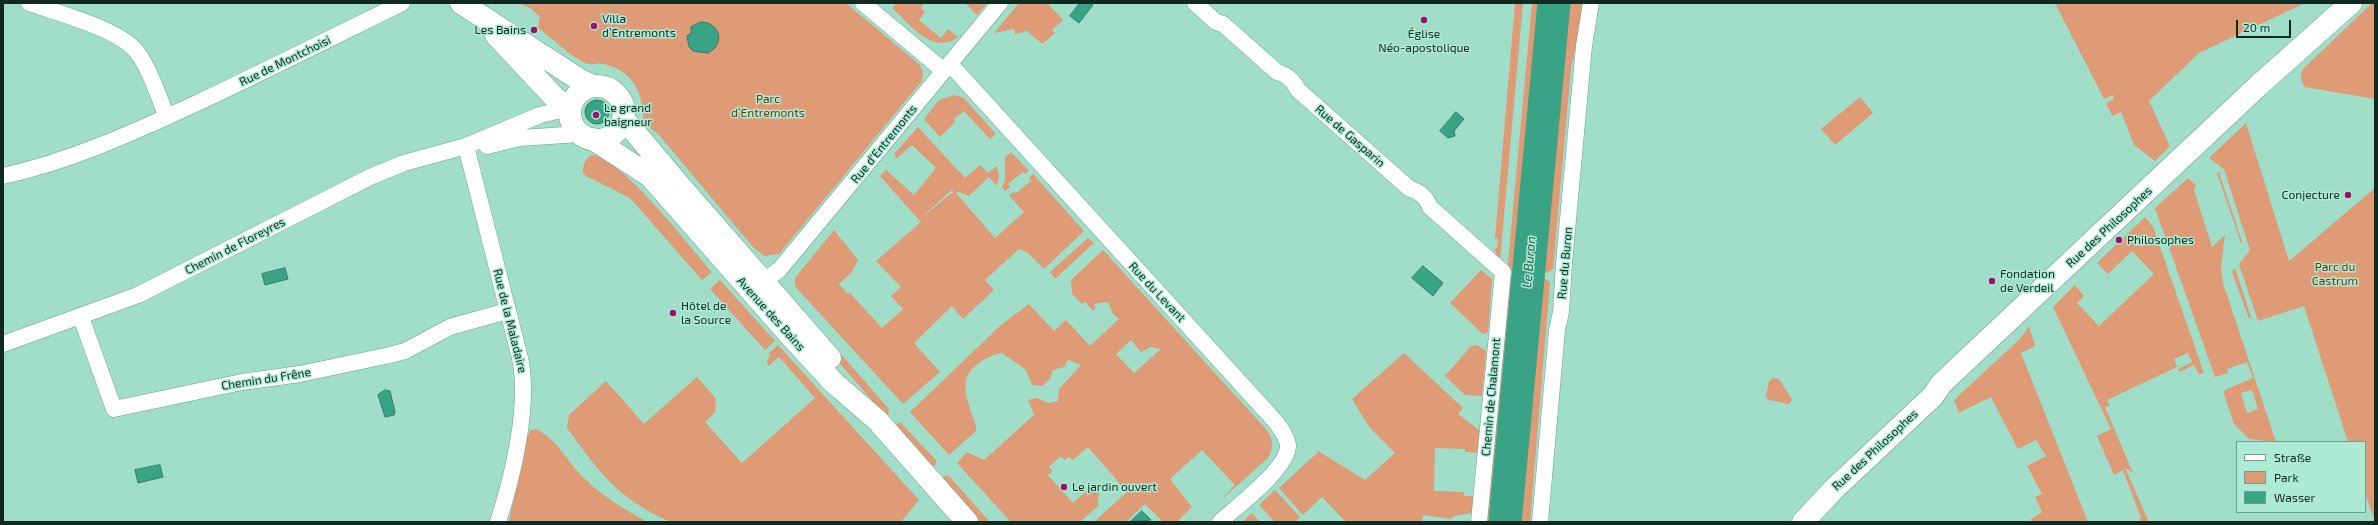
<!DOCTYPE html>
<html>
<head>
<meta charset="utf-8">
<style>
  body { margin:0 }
  #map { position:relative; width:2378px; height:525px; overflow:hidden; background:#a1dec9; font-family:"Exo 2",sans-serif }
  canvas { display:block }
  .frame { position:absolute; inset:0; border:4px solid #102921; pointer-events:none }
  .legend { position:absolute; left:2236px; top:441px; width:130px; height:72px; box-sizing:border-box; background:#aeebd6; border:1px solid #6f9d8e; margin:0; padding:5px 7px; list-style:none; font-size:12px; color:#102921 }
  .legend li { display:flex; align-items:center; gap:8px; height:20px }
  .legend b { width:20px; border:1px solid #6f9d8e }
  .scale { position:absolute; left:2236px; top:20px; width:55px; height:18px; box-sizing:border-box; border:2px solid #102921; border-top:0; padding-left:5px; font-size:12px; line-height:14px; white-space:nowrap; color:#102921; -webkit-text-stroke:3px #aeebd6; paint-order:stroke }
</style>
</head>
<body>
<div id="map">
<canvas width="2378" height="525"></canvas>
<div class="frame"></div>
<ul class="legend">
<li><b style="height:5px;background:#fff"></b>Straße</li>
<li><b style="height:11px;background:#de9b75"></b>Park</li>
<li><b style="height:11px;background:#39a386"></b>Wasser</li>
</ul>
<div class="scale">20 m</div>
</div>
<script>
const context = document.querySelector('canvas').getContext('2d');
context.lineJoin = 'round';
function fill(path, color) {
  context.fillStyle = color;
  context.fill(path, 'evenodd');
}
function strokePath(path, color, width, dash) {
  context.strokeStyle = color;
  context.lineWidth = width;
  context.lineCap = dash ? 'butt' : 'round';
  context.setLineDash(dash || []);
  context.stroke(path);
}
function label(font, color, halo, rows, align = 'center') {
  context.font = font + ' "Exo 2",sans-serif';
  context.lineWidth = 3;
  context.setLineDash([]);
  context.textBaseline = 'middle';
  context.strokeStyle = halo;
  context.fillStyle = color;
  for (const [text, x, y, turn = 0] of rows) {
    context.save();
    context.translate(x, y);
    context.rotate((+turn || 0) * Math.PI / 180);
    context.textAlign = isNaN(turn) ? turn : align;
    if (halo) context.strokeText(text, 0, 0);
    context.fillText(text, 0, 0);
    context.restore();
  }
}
const green = new Path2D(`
  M 515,3 L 846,3 L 920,65 L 923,73 L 922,81 L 779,254 L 764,256 L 753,247 L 658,134 L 643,122 C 644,93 633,71 604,64 C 598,62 590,66 585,63 C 570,56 552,38 538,28 L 540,17 C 532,9 527,5 515,3 Z
  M 897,3 L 925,3 L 921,8 L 925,12 L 919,20 L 941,38 L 948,29 L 958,37 C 932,56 910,24 892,8 Z
  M 965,3 L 987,3 L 977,15 Z
  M 1019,3 L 1047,3 L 1063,20 L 1052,30 L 1055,33 L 1042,44 L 1027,31 L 1015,34 L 1014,29 L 994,33 Z
  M 1515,3 L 1523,3 L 1500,261 L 1494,249 L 1497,248 L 1498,239 L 1495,238 Z
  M 1532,3 L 1546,3 L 1522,271 L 1509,270 L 1508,263 Z
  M 1561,3 L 1582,3 L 1579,33 L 1571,68 L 1553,269 L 1547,273 L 1536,272 Z
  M 2055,3 L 2305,3 L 2199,53 L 2149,101 L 2170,146 L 2155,161 L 2134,145 L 2121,112 L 2112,116 L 2106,103 L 2114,99 L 2113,95 L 2104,99 Z
  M 2372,3 L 2375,3 L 2375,99 L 2305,87 C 2300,81 2300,76 2303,69 Z
  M 955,95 L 964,98 L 996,134 L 990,139 L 964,111 L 954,119 L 955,122 L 940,137 L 924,119 L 939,100 Z
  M 1860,97 L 1873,113 L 1835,145 L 1821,129 Z
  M 2246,123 L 2289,261 L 2375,188 L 2375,522 L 2365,493 L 2365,442 L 2348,442 L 2304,306 L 2258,321 L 2239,264 L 2250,250 L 2224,169 L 2209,158 Z
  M 918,127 L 965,178 L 980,165 L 988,173 L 997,166 L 999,175 L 997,186 L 989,177 L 969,196 L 958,192 L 956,193 L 995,238 L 1024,212 L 1009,195 L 1014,192 L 1016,193 L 1031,181 L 1029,178 L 1033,174 L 1084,231 L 1044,269 L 1028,253 L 1019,249 L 985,280 L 994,290 L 963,319 L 952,306 L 914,343 L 940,372 L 903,404 L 801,293 L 795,286 L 795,278 L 834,230 L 858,260 L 852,272 L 839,284 L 848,294 L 850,293 L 882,328 L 901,311 L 903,309 L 891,296 L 901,287 L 876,261 L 921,222 L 880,176 L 886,170 L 914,195 L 936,168 L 912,145 L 897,158 L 894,154 ZM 952,190 L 953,192 L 925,215 L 925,214 Z
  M 1011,152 L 1029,171 L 1025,174 L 1023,172 L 1008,184 L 1010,187 L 1005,191 L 1002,187 L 1005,180 L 1005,157 Z
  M 592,155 C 624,160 689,246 712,272 L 702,280 L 630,198 L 586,176 L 583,173 C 583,165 585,158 592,155 Z
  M 2219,172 L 2242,241 L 2241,243 L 2217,173 Z
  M 2188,178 L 2196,185 L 2194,190 L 2212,247 L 2225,235 L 2221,267 L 2223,283 L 2276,442 L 2249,439 L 2234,424 L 2224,394 L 2225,390 L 2253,378 L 2247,362 L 2227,369 L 2228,373 L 2215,377 L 2155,208 ZM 2252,390 L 2258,409 L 2247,413 L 2241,393 Z
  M 2145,217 L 2153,227 L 2204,373 L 2199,375 L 2194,365 L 2180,372 L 2178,369 L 2192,362 L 2188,353 L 2174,359 L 2177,367 L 2107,400 L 2110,406 L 2105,407 L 2133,473 L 2125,468 L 2149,522 L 2140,522 L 2139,520 L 2141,518 L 2123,470 L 2114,475 L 2097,436 L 2111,429 L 2053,307 L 2075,285 L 2084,296 L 2077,303 L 2099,326 L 2154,274 L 2132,251 L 2108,274 L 2097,263 Z
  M 1088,238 L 1094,243 L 1055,279 L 1050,272 Z
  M 1103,250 L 1265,428 C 1273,437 1274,446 1269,457 L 1220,501 L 1235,485 L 1202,450 L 1170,479 L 1192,507 L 1177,522 L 1163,522 L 1145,504 L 1126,522 L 1094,522 L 1127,492 L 1088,447 L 1073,460 L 1069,457 L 1065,460 L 1061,456 L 1049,467 L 1053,471 L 1048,475 L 1073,503 L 1094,484 L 1099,487 L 1098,506 L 1080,522 L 1011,522 L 957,463 L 967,452 L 984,460 L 1034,415 L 1028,400 L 1037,398 L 1049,403 L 1058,401 L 1059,389 L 1081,365 L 1068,360 L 1064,367 L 1053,370 L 1050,379 L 1042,386 L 1032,385 L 1026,370 L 1002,353 C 993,355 987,357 979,363 C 955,379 969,403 976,426 L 976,431 L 949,455 L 910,412 L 1001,325 L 1029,304 L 1054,331 L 1066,320 L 1090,346 L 1119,319 L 1113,314 L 1108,302 L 1094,304 L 1096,308 L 1093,311 L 1085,302 L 1082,304 L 1072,294 L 1071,280 ZM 1131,340 L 1141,352 L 1151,347 L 1161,349 L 1134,373 L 1116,354 Z
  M 2235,268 L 2251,317 L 2249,319 L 2232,272 Z
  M 1481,270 L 1492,279 L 1488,332 L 1483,334 L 1450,303 Z
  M 1510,275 L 1522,276 L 1499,522 L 1486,522 Z
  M 1535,277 L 1544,278 L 1550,282 L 1530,522 L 1512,522 Z
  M 720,280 L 775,341 L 765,350 L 710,289 Z
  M 812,321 L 889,409 L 888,415 L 884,414 L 806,325 Z
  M 2029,326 L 2035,346 L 2021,353 L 2088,522 L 2032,522 L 2031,519 L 2042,512 L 2035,497 L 2042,494 L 2027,466 L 2046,456 L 2036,440 L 2018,449 L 1991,397 L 1959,413 L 1954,400 L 2021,338 Z
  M 778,345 L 919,500 L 901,522 L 670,522 C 616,497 601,474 567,428 L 569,415 L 606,381 L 644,424 L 697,377 L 716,399 L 715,413 L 705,422 L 742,463 L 815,398 L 779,357 L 768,366 L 767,360 L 770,357 L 769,353 Z
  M 1477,345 L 1486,351 L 1482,396 L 1465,395 L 1445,376 L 1471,346 Z
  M 1404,353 L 1463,408 L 1458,414 L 1480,431 L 1479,453 L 1465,452 L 1465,449 L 1435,448 L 1434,491 L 1464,492 L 1464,496 L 1478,496 L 1473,513 L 1454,516 L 1452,519 L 1423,515 L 1422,522 L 1346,522 L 1322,497 L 1303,515 L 1279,488 L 1318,452 L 1315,449 L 1365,480 L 1395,453 L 1370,428 L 1352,399 Z
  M 1773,378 L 1779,379 L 1792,399 L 1791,402 L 1788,404 L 1769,400 L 1766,397 L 1769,381 Z
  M 900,422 L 936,460 L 936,465 L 931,466 L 897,428 L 896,425 Z
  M 536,429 C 559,441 567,462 585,479 C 603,497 625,510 648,522 L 509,522 L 526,439 L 531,430 Z
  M 946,475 L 950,477 L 990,522 L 980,522 L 945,483 L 943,478 Z
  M 1275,490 L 1300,517 L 1295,522 L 1275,522 L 1259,505 Z
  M 1252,513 L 1260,522 L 1242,522 Z`);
const water = new Path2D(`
  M 1080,3 L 1090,3 L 1093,5 L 1079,23 L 1070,16 Z
  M 701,22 C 720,22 726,44 708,53 L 693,51 L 689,47 L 687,36 L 691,33 L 691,27 Z
  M585 112a12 12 0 1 1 24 0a12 12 0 1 1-24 0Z
  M 1456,112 L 1464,119 L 1454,131 L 1455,136 L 1448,138 L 1440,131 Z
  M 1423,266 L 1443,283 L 1433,296 L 1412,278 Z
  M 285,268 L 288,279 L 265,285 L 262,274 Z
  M 385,390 L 390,391 L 395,412 L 394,415 L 385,417 L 378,395 Z
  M 160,465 L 163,477 L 138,483 L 135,470 Z
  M 1142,511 L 1151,520 L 1130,522 Z`);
const river = new Path2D(`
  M 1505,522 L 1554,3`);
const minor = new Path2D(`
  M 29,3 C 58,13 120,29 137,52 C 151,71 158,96 167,117
  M 863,3 L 944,71
  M 1195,3 L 1216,22 L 1223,24 L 1277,72 C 1286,74 1294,81 1298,90 L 1410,189 C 1419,191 1427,198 1430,207 L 1503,272 L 1479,522
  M 950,64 L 1275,421 C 1280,428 1287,436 1288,445 C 1289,468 1237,506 1220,522
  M 466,146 L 520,358 C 530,405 513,476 498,522
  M 487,146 L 520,138 L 580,134
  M 3,176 C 71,161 132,133 195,104 C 265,71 333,37 402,3
  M 755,281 L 760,284 L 779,270 L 1000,3
  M 81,317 L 114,409 L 242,382 L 300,374 L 390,355 L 405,351 L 450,327 L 507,311
  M 3,344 L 138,295 L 370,177 L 404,163 L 466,146 L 540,115 L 570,108
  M 1540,522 L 1557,330 L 1561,312 L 1564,263 L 1584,46 L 1591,3`);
const secondary = new Path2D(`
  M 1803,522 L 1834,489 L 1933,396 L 1941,384 L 2259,85 L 2351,3`);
const primary = new Path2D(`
  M 461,3 L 580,80 L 593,86
  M 496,35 L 556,99 L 570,108
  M570 113a27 27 0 1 1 54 0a27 27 0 1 1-54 0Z
  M 623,118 L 674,179 L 830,358
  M 593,139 L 650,176 L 788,333 L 834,383 L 877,420 L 967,522`);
const markers = [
  [1424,20,4,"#9b1264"],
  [594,26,4,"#9b1264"],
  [534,30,4,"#9b1264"],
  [596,115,4,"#9b1264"],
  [2348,195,4,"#9b1264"],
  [2119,240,4,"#9b1264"],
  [1992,281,4,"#9b1264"],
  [673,313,4,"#9b1264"],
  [1064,487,4,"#9b1264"]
];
const poiNames = [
  ["Villa",602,19],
  ["d’Entremonts",602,33],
  ["Les Bains",526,30,"right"],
  ["Église",1424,34,"center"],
  ["Néo-apostolique",1424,48,"center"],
  ["Le grand",604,108],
  ["baigneur",604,122],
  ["Conjecture",2340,195,"right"],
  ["Philosophes",2127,240],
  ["Fondation",2000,274],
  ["de Verdeil",2000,288],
  ["Hôtel de",681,306],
  ["la Source",681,320],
  ["Le jardin ouvert",1072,487]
];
const streetNames = [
  ["Rue de Montchoisi",285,61,-26],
  ["Rue de Gasparin",1350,136,41],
  ["Rue d'Entremonts",884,144,-51],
  ["Rue des Philosophes",2109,227,-43],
  ["Chemin de Floreyres",235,246,-27],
  ["Rue du Buron",1565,263,-85],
  ["Rue du Levant",1157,292,47],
  ["Avenue des Bains",771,314,48],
  ["Rue de la Maladaire",510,321,76],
  ["Chemin du Frêne",266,379,-9],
  ["Chemin de Chalamont",1491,397,-85],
  ["Rue des Philosophes",1875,450,-43]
];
const parkNames = [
  ["Parc",768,99],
  ["d’Entremonts",768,113],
  ["Parc du",2335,267],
  ["Castrum",2335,281]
];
const waterNames = [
  ["Le Buron",1529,262,-85]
];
fill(green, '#de9b75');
fill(water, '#39a386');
strokePath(water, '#2d7e68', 1);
strokePath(river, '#39a386', 33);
strokePath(minor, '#68a390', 17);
strokePath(secondary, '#68a390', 23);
strokePath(primary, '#68a390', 23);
strokePath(minor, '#fff', 16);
strokePath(secondary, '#fff', 22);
strokePath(primary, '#fff', 22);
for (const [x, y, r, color] of markers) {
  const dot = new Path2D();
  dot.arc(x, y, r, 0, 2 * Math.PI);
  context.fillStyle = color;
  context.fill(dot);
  strokePath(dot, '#aeebd6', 1.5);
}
label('12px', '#102921', '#aeebd6', poiNames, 'left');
label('12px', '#102921', '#aeebd6', streetNames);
label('12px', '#6d3306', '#aeebd6', parkNames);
label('italic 13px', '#1f5847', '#aeebd6', waterNames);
</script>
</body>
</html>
